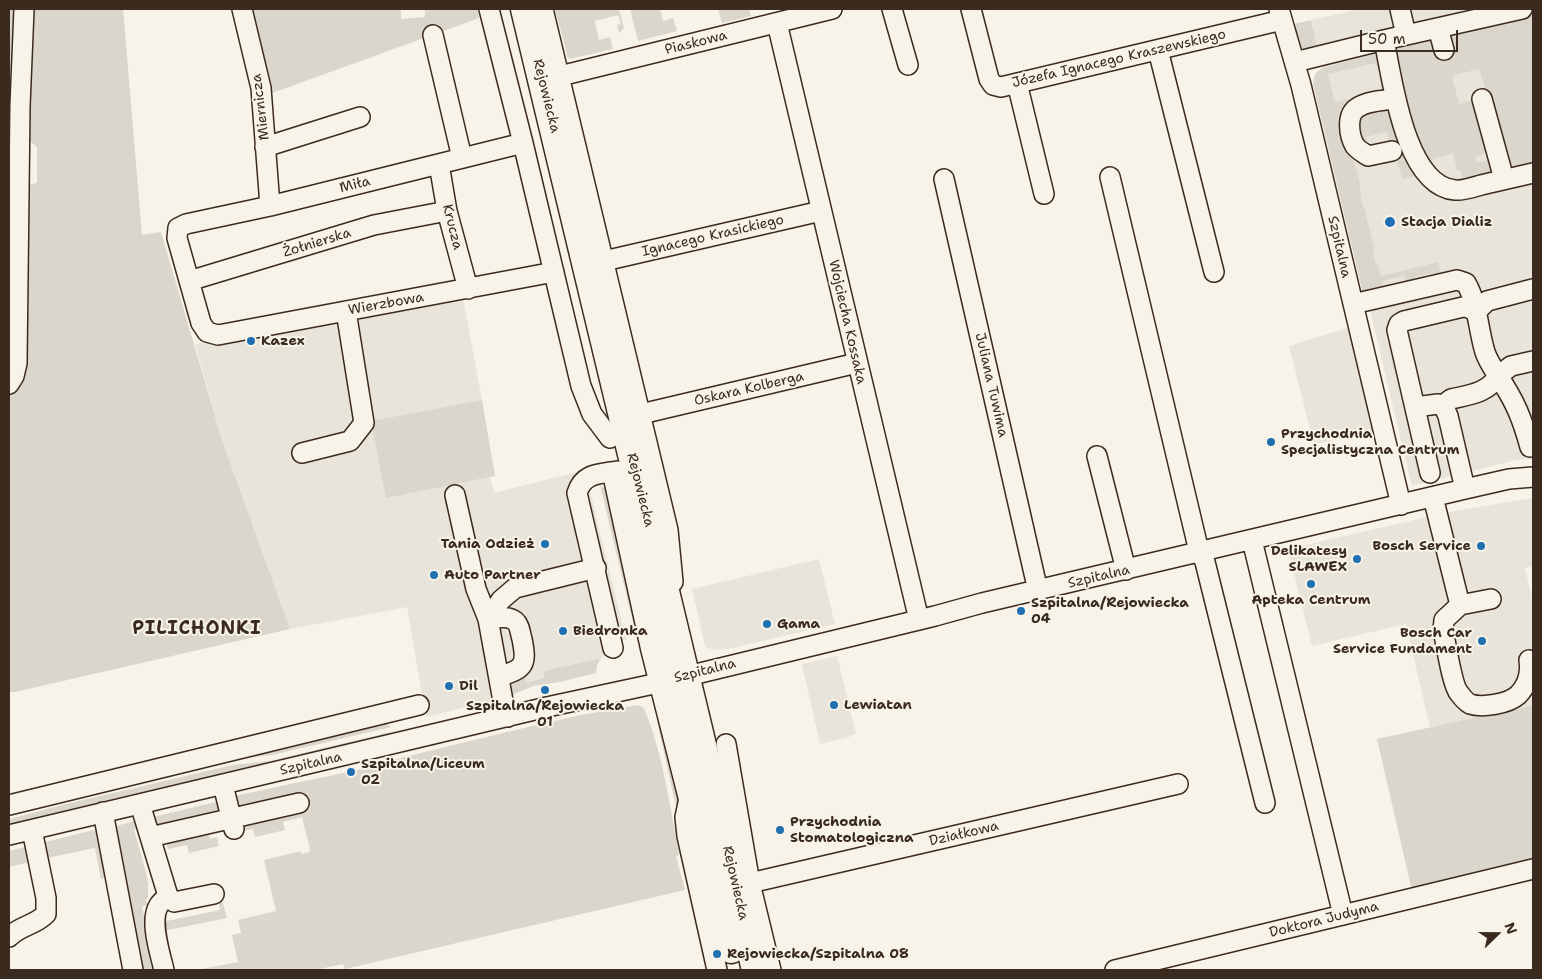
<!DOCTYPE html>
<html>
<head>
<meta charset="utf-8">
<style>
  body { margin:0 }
  #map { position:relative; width:1542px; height:979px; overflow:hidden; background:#f7f3e8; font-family:"Shantell Sans",sans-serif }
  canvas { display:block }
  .frame { position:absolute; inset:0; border:10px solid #3b2a1e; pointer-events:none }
  .north { position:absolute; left:1472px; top:909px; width:50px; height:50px; -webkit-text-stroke:4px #f7f3e8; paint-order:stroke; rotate:68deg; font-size:14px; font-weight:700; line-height:20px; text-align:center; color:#3b2a1e }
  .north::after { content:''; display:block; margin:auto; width:18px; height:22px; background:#3b2a1e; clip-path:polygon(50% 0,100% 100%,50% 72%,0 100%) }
  .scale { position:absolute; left:1360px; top:30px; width:98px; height:22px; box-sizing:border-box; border:2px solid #3b2a1e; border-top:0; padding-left:6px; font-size:15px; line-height:18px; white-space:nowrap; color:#3b2a1e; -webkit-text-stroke:4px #f7f3e8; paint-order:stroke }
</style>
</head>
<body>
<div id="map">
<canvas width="1542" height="979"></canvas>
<div class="frame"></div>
<div class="north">N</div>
<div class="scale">50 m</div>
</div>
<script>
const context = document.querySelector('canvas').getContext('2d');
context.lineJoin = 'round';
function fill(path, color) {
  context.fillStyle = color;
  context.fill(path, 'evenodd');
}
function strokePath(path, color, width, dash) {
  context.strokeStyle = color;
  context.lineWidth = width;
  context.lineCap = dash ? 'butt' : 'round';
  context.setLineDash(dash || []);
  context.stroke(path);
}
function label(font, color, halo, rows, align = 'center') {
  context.font = font + ' "Shantell Sans",sans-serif';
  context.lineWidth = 4;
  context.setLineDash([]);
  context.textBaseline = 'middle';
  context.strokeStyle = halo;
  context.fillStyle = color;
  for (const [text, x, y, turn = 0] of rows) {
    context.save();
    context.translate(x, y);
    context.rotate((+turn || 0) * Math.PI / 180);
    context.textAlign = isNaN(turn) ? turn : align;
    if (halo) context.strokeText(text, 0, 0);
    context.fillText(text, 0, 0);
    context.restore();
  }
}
const built = new Path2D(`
  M 1359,9 L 1533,9 L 1533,459 L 1516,460 L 1412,486 L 1332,152 L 1342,150 L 1311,20 Z
  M 463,298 L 482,400 L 372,421 L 387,497 L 490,477 L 494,493 L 585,470 L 626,639 L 620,642 L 616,650 L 601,658 L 543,671 L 544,678 L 526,683 L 496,700 L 426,717 L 407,607 L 290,629 L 222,440 L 195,344 Z
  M 1353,326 L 1379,432 L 1363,433 L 1314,445 L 1289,346 Z
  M 1533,498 L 1533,566 L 1525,568 L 1533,602 L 1533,705 L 1430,728 L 1406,624 L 1312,646 L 1288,549 L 1449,512 Z
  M 819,559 L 835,624 L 728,649 L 716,650 L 707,648 L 705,645 L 692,589 Z
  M 837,656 L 856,734 L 850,736 L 850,737 L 820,744 L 802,664 Z`);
const green = new Path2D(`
  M 9,9 L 18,9 L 17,94 L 9,94 Z
  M 28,9 L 123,9 L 142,235 L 161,232 L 222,440 L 290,629 L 15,692 L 9,692 L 9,392 L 23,186 L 37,183 L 37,147 L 27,139 Z
  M 246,9 L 401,9 L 401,19 L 425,17 L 425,9 L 477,9 L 479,18 L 267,95 Z
  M 555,9 L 619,9 L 624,28 L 619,33 L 617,25 L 621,24 L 618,15 L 595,21 L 599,40 L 610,37 L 613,49 L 570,59 L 568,58 Z
  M 630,9 L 660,9 L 663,21 L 673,18 L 677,31 L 638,41 Z
  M 718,9 L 749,9 L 751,16 L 722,23 Z
  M 1524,13 L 1533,13 L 1533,162 L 1518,166 L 1515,172 L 1512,173 L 1479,69 L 1452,76 L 1459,104 L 1477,99 L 1488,149 L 1482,155 L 1475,158 L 1477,163 L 1490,160 L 1496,173 L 1464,183 L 1460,170 L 1457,171 L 1453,153 L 1433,159 L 1431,166 L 1418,153 L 1392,46 Z
  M 1311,20 L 1318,50 L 1305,50 L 1300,47 L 1289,25 Z
  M 1379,53 L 1381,69 L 1378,70 L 1376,63 L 1328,74 L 1335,102 L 1382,91 L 1380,80 L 1383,79 L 1386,90 L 1345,128 L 1360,183 L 1359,184 L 1362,195 L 1360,196 L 1363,207 L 1364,207 L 1375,252 L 1373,253 L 1376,264 L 1378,264 L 1381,276 L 1438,262 L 1442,277 L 1435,282 L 1433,273 L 1414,277 L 1415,287 L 1406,283 L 1404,276 L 1382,281 L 1384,292 L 1364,298 L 1313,84 L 1315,74 L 1322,68 Z
  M 1390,107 L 1416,167 L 1413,177 L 1402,179 L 1395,151 L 1389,142 L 1387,132 L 1366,137 L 1369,148 L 1366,148 L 1353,121 L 1359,111 Z
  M 482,400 L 495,476 L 386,498 L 371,421 Z
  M 600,485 L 607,490 L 642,642 L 638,643 Z
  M 601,658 L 597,665 L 596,673 L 560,682 L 533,686 L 510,696 L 509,680 L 524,673 L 526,683 L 544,678 L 543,671 Z
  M 638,705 L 644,708 C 663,754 670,806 679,855 L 676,856 L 685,890 L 345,969 L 343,964 L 315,970 L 197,970 L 238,962 L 232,935 L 241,933 L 238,920 L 276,911 L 264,860 L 301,851 L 301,854 L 309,852 L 310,849 L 302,817 L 283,822 L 285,830 L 255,837 L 253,829 L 239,832 L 239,820 L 253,817 L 255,824 L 260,823 L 259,816 L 240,810 L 229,797 L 367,768 L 384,762 L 511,731 L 581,715 Z
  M 1533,705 L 1533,862 L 1412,891 L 1377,739 Z
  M 666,720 C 672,759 680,798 683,838 L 657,721 Z
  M 385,722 L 391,727 L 272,755 L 230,760 Z
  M 391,732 L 391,733 L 9,824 L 9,819 L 70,803 L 233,765 L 270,761 Z
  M 220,801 L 223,815 L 156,830 L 149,818 Z
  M 135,821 L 139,822 L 143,827 L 134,829 L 148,880 L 148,898 L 146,899 L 147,905 L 142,906 L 144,916 L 150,915 C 148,924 145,935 148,943 C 151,953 156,961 158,970 L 139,970 L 113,831 L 116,826 Z
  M 207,828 L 210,839 L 217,837 L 219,846 L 189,853 L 187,845 L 168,849 L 166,842 Z
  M 98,829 L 109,876 L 101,879 L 95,848 L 42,859 L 41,843 Z
  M 29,846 L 35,861 L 9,867 L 9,851 Z
  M 219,903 L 223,903 L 227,918 L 163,931 L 162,922 L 220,910 Z`);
const minor = new Path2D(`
  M 242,9 L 261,88 L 270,206
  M 489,9 L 523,143 L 581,386 L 592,414 L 610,438
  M 543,9 L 668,530 L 673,582
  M 892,9 L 908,65
  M 971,9 L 989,79 L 993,85 L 1001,87 L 1282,20
  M 1279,9 L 1301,85 L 1401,505
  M 1400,9 L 1406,35
  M 777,23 L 919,620
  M 1438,28 L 1444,50
  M 433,35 L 462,158
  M 1384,40 C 1392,78 1405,186 1455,190 C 1463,191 1474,187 1481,185 C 1499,181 1516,177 1533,173
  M 1158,50 L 1214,272
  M 1295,62 L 1384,40 L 1522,9
  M 560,76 L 832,9
  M 1017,83 L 1044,194
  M 1482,99 L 1504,179
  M 523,143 L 270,206 L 186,224 L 178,228 L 177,238 L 201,323 L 207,332 L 218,335 L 554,272
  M 265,147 L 360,117
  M 1392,151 L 1368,156 C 1364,153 1358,150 1355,146 C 1349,136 1346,115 1357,108 C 1366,101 1384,100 1396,99
  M 439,164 L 447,211 L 468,289
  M 1110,177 L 1197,543 L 1205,562 L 1265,803
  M 944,179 L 1038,591
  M 604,261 L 821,211
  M 189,281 L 374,225 L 447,211
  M 1353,304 L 1457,280 L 1466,283 C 1478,304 1478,329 1485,352 C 1488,361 1493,368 1498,376 C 1488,393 1469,395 1451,399 L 1447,402 L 1444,407
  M 9,384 L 14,376 L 17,363 L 20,106 L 24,9
  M 1415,407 L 1438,404 L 1444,407 L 1448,416 L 1465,489
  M 641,414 L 857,363
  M 1530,447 C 1522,418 1515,401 1498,376 L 1511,366 L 1533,361
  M 302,453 L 350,441 L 364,423 L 346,311
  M 1097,456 L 1126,570
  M 1430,473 L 1397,330 L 1399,324 L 1404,321 L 1463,307 L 1469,308 L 1476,312 L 1487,301 L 1533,289
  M 455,495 L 476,589 L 488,619 C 496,618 508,615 515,621 C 520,625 520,633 522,639 C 527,664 525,669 500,676
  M 1433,497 L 1460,605 L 1491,599
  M 1252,540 L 1343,915
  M 1460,605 L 1444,620 L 1443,630 C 1446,643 1452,685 1459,693 C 1462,697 1466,702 1470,704 C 1482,708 1508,704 1518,695 C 1527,686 1531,673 1529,660
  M 613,648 L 577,493 C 583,473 599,474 617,471
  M 508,717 L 503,701 L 488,619 L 501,600 L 515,588 L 596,568
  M 726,744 L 750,883 L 771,970
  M 223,785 L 234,829
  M 688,803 L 685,817 L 687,836 L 717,970
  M 140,804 L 168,896 L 174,902 L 214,894
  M 9,805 L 419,705
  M 103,812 L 133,970
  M 9,835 L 547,707 L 663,682 L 935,616 L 982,603 L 1465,489 L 1509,479 L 1533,477
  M 150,837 L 299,803
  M 750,883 L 1178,784
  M 9,937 C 21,925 34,926 46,914 L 46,898 L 32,830
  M 164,970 C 160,953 149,920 159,905 C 161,902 165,899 168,896
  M 1115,970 L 1533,869`);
const highway = new Path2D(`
  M 525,9 L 756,970
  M 618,478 L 655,648 L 731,949`);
const markers = [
  [1390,222,6,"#1f6fb2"],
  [251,341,5,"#1f6fb2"],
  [1271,442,5,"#1f6fb2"],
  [545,544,5,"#1f6fb2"],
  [1481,546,5,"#1f6fb2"],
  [1357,559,5,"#1f6fb2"],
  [434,575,5,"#1f6fb2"],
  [1311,584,5,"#1f6fb2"],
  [1021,611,5,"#1f6fb2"],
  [767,624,5,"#1f6fb2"],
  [563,631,5,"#1f6fb2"],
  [1482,641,5,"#1f6fb2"],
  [449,686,5,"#1f6fb2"],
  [545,690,5,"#1f6fb2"],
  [834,705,5,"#1f6fb2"],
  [351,772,5,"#1f6fb2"],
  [780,830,5,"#1f6fb2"],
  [717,954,5,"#1f6fb2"]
];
const streetNames = [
  ["Piaskowa",696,43,-14],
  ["Józefa Ignacego Kraszewskiego",1119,59,-13],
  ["Rejowiecka",546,96,76],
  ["Miernicza",261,107,-97],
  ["Miła",355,185,-14],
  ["Krucza",452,227,76],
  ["Ignacego Krasickiego",713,236,-13],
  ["Żołnierska",317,243,-17],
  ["Szpitalna",1339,247,77],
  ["Wierzbowa",386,304,-10],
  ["Wojciecha Kossaka",847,322,77],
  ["Juliana Tuwima",991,385,77],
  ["Oskara Kolberga",749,389,-13],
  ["Rejowiecka",640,490,76],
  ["Szpitalna",1099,577,-13],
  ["Szpitalna",705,671,-14],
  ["Szpitalna",311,764,-13],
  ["Działkowa",964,834,-13],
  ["Rejowiecka",735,883,77],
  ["Doktora Judyma",1324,920,-14]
];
const poiNames = [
  ["Stacja Dializ",1401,222],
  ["Kazex",261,341],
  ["Przychodnia",1281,434],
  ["Specjalistyczna Centrum",1281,450],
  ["Tania Odzież",535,544,"right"],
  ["Bosch Service",1471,546,"right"],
  ["Delikatesy",1347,551,"right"],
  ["SLAWEX",1347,567,"right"],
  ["Auto Partner",444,575],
  ["Apteka Centrum",1311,600,"center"],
  ["Szpitalna/Rejowiecka",1031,603],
  ["04",1031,619],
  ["Gama",777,624],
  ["Biedronka",573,631],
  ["Bosch Car",1472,633,"right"],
  ["Service Fundament",1472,649,"right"],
  ["Dil",459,686],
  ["Lewiatan",844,705],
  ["Szpitalna/Rejowiecka",545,706,"center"],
  ["01",545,722,"center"],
  ["Szpitalna/Liceum",361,764],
  ["02",361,780],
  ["Przychodnia",790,822],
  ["Stomatologiczna",790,838],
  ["Rejowiecka/Szpitalna 08",727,954]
];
const districtNames = [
  ["PILICHONKI",197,629]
];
fill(built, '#e9e4d9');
fill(green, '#dbd6cb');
strokePath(minor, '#3b2a1e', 22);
strokePath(highway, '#3b2a1e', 31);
strokePath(minor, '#f7f3e8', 19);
strokePath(highway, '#f7f3e8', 28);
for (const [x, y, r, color] of markers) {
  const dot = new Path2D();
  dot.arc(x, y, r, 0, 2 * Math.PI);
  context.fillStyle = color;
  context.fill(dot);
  strokePath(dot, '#f7f3e8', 2);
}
label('14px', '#3b2a1e', '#f7f3e8', streetNames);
label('bold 14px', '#3b2a1e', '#f7f3e8', poiNames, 'left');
context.letterSpacing = '1px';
label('bold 19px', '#3b2a1e', '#f7f3e8', districtNames);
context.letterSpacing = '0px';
</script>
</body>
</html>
